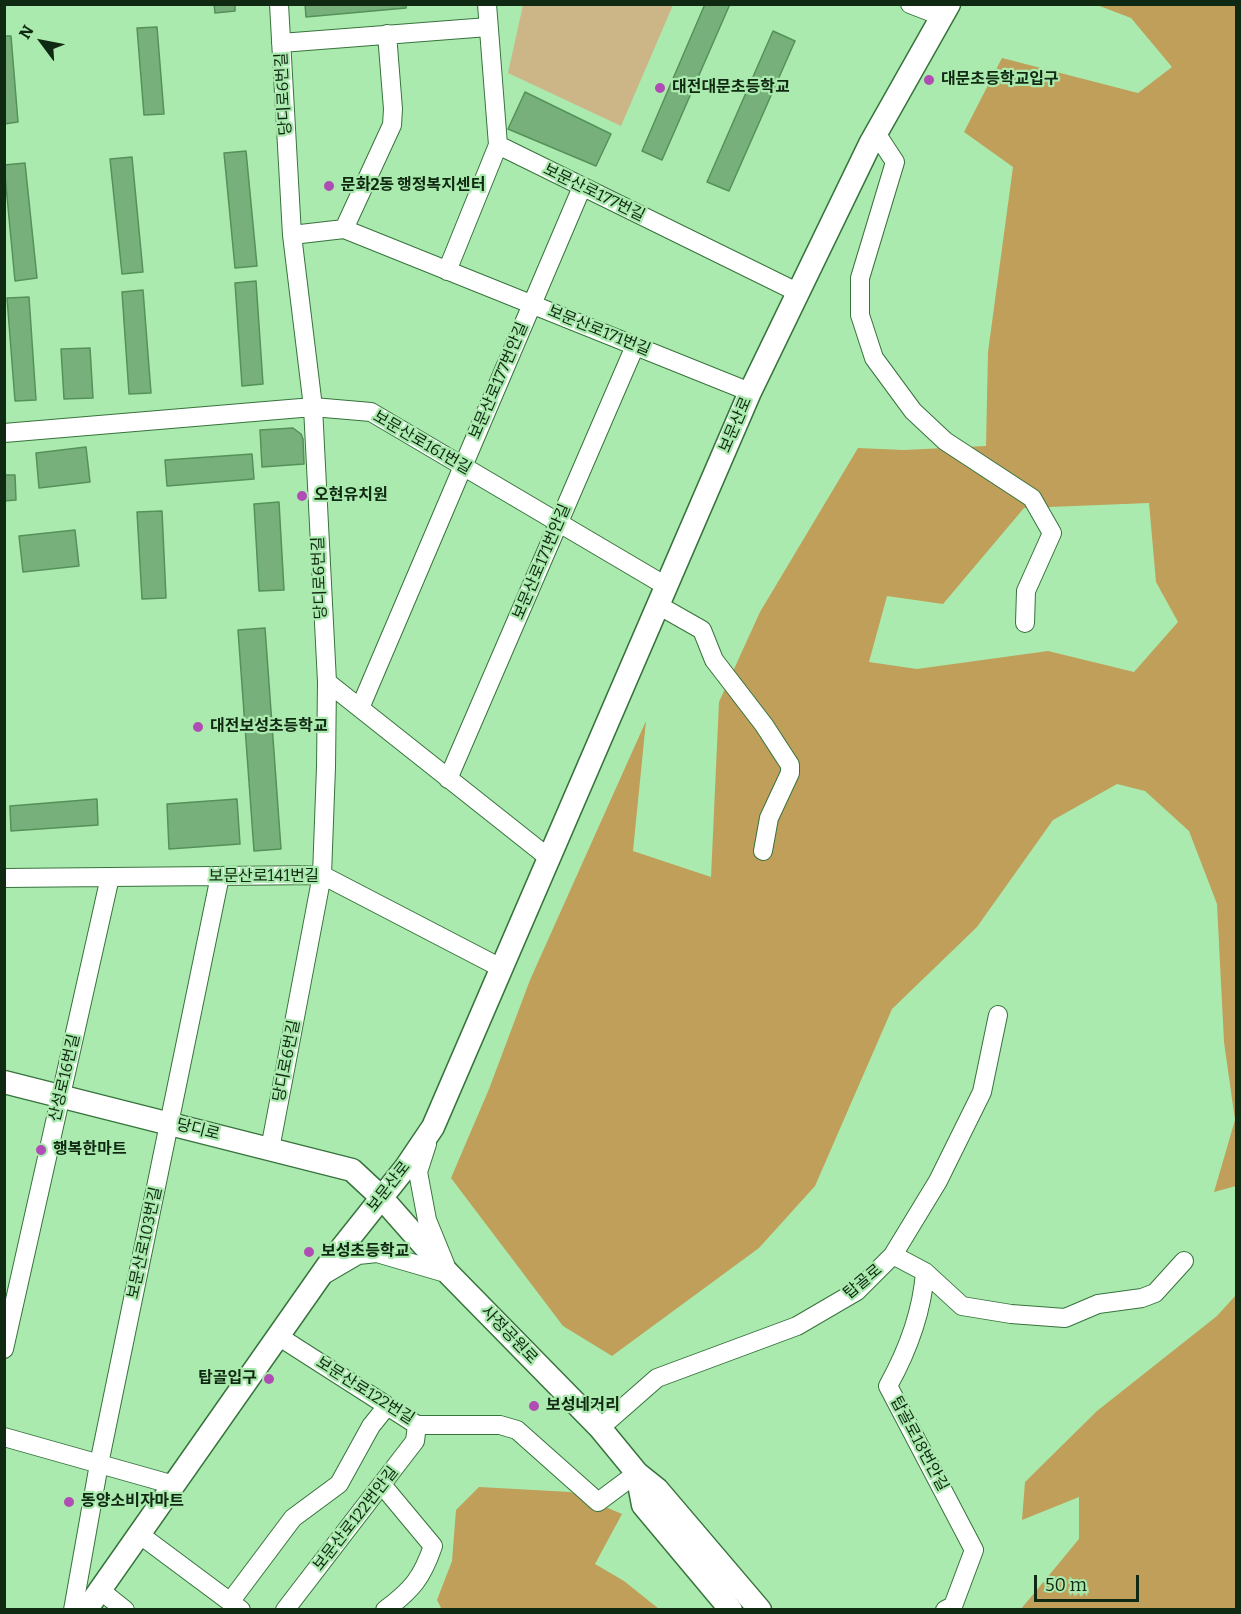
<!DOCTYPE html>
<html>
<head>
<meta charset="utf-8">
<style>
  body { margin:0 }
  #map { position:relative; width:1241px; height:1614px; overflow:hidden; background:#abeaae; font-family:Bitter,serif }
  canvas { display:block }
  .frame { position:absolute; inset:0; border:6px solid #102912; pointer-events:none }
  .north { position:absolute; left:12px; top:12px; width:60px; height:60px; -webkit-text-stroke:4px #abeaae; paint-order:stroke; rotate:302deg; font-size:16px; font-weight:700; line-height:24px; text-align:center; color:#102912 }
  .north::after { content:''; display:block; margin:auto; width:21px; height:27px; background:#102912; clip-path:polygon(50% 0,100% 100%,50% 72%,0 100%) }
  .scale { position:absolute; left:1034px; top:1575px; width:105px; height:27px; box-sizing:border-box; border:3px solid #102912; border-top:0; padding-left:8px; font-size:18px; line-height:21px; white-space:nowrap; color:#102912; -webkit-text-stroke:4px #abeaae; paint-order:stroke }
</style>
</head>
<body>
<div id="map">
<canvas width="1241" height="1614"></canvas>
<div class="frame"></div>
<div class="north">N</div>
<div class="scale">50 m</div>
</div>
<script>
const context = document.querySelector('canvas').getContext('2d');
context.lineJoin = 'round';
function fill(path, color) {
  context.fillStyle = color;
  context.fill(path, 'evenodd');
}
function strokePath(path, color, width, dash) {
  context.strokeStyle = color;
  context.lineWidth = width;
  context.lineCap = dash ? 'butt' : 'round';
  context.setLineDash(dash || []);
  context.stroke(path);
}
function label(font, color, halo, rows, align = 'center') {
  context.font = font + ' Bitter,"Noto Sans KR",serif';
  context.lineWidth = 4.5;
  context.setLineDash([]);
  context.textBaseline = 'middle';
  context.strokeStyle = halo;
  context.fillStyle = color;
  for (const [text, x, y, turn = 0] of rows) {
    context.save();
    context.translate(x, y);
    context.rotate((+turn || 0) * Math.PI / 180);
    context.textAlign = isNaN(turn) ? turn : align;
    if (halo) context.strokeText(text, 0, 0);
    context.fillText(text, 0, 0);
    context.restore();
  }
}
const green = new Path2D(`
  M 523,5 L 673,5 L 621,126 L 508,73 Z`);
const forest = new Path2D(`
  M 1097,5 L 1236,5 L 1236,1186 L 1214,1192 L 1235,1120 L 1224,1042 L 1217,904 L 1189,831 L 1145,791 L 1117,784 L 1053,820 L 977,927 L 892,1009 L 815,1186 L 759,1248 L 612,1356 L 563,1326 L 451,1178 L 489,1089 L 530,980 L 646,721 L 633,851 L 711,877 L 719,702 L 760,612 L 858,448 L 904,450 L 986,446 L 988,352 L 1013,167 L 964,132 L 1002,58 L 1138,93 L 1172,67 L 1131,18 ZM 1149,503 L 1156,582 L 1178,622 L 1134,672 L 1048,651 L 917,669 L 869,662 L 887,596 L 943,604 L 1024,508 Z
  M 1236,1295 L 1236,1609 L 1021,1609 L 1079,1539 L 1079,1497 L 1022,1520 L 1025,1482 L 1097,1411 L 1217,1316 Z
  M 479,1487 L 570,1492 L 622,1514 L 595,1564 L 624,1581 L 659,1609 L 442,1610 L 437,1600 L 452,1561 L 456,1510 Z`);
const building = new Path2D(`
  M 214,4 L 235,4 L 235,11 L 215,13 Z
  M 305,4 L 406,4 L 406,8 L 306,17 Z
  M 705,4 L 730,4 L 662,160 L 642,151 Z
  M 157,27 L 164,114 L 144,115 L 137,28 Z
  M 773,31 L 795,41 L 729,191 L 707,182 Z
  M 4,36 L 11,36 L 18,122 L 4,124 Z
  M 525,92 L 611,134 L 596,166 L 508,129 Z
  M 246,151 L 257,266 L 235,268 L 224,153 Z
  M 132,157 L 143,272 L 122,274 L 110,159 Z
  M 25,163 L 37,278 L 15,281 L 4,165 Z
  M 256,281 L 263,384 L 242,386 L 235,283 Z
  M 143,290 L 151,393 L 129,394 L 122,292 Z
  M 29,297 L 36,400 L 15,401 L 7,298 Z
  M 90,348 L 93,398 L 64,399 L 61,349 Z
  M 293,428 L 301,434 L 303,439 L 304,464 L 262,467 L 260,430 Z
  M 86,447 L 90,482 L 39,488 L 36,453 Z
  M 252,454 L 254,479 L 167,486 L 165,460 Z
  M 4,475 L 15,475 L 16,500 L 4,501 Z
  M 279,502 L 284,590 L 259,591 L 254,504 Z
  M 162,511 L 166,598 L 142,599 L 137,512 Z
  M 75,530 L 79,566 L 23,572 L 19,536 Z
  M 265,628 L 281,849 L 254,851 L 238,630 Z
  M 97,799 L 98,825 L 11,831 L 10,806 Z
  M 237,799 L 240,844 L 169,849 L 167,804 Z`);
const minor = new Path2D(`
  M 910,4 L 941,16
  M 281,43 L 488,27
  M 876,133 L 895,162 L 860,278 L 860,315 L 874,358 L 913,411 L 945,441 L 1032,498 L 1052,533 L 1026,591 L 1025,623
  M 498,145 L 797,292
  M 344,229 L 392,125 L 393,109 L 387,34
  M 292,235 L 344,229 L 750,392
  M 447,271 L 498,145 L 487,4
  M 4,433 L 313,407 L 371,412 L 666,586
  M 658,605 L 702,630 L 714,660 L 764,725 L 790,765 L 790,773 L 769,818 L 763,851
  M 327,682 L 549,858
  M 360,708 L 582,187
  M 448,779 L 635,346
  M 4,878 L 322,875 L 501,968
  M 427,1144 L 418,1172 L 427,1220 L 445,1264
  M 270,1149 L 322,875 L 326,767 L 327,682 L 313,407 L 292,235 L 279,4
  M 893,1255 L 925,1272 L 962,1306 L 1011,1314 L 1065,1318 L 1098,1304 L 1142,1298 L 1155,1293 L 1184,1261
  M 925,1272 C 922,1313 908,1350 888,1386 L 974,1550 L 953,1606 L 945,1610
  M 322,1276 L 358,1255 L 377,1253 L 449,1274
  M 278,1336 L 417,1425 L 500,1425 L 517,1430 L 598,1502 L 637,1473
  M 4,1349 L 110,877
  M 600,1428 L 657,1378 L 797,1326 L 857,1291 L 893,1255 L 938,1181 L 982,1092 L 998,1015
  M 4,1437 L 174,1485
  M 383,1486 L 433,1546 C 422,1578 412,1590 385,1610
  M 139,1534 L 241,1610
  M 100,1590 L 125,1610
  M 230,1602 L 293,1518 L 339,1484 L 371,1426 L 387,1406
  M 73,1610 L 99,1464 L 220,876
  M 285,1610 L 415,1441 L 417,1425`);
const major = new Path2D(`
  M 4,1082 L 352,1170 L 381,1197 L 449,1274 L 600,1428 L 637,1473 L 657,1489 L 760,1610
  M 637,1473 L 643,1505 L 731,1610
  M 86,1610 L 328,1265 L 406,1167 L 433,1127 L 750,392 L 870,144 L 949,4`);
const markers = [
  [929,80,6,"#b04db4"],
  [660,88,6,"#b04db4"],
  [329,186,6,"#b04db4"],
  [302,496,6,"#b04db4"],
  [198,727,6,"#b04db4"],
  [41,1150,6,"#b04db4"],
  [309,1252,6,"#b04db4"],
  [269,1379,6,"#b04db4"],
  [534,1406,6,"#b04db4"],
  [69,1502,6,"#b04db4"]
];
const poiNames = [
  ["대문초등학교입구",941,80],
  ["대전대문초등학교",672,88],
  ["문화2동 행정복지센터",341,186],
  ["오현유치원",314,496],
  ["대전보성초등학교",210,727],
  ["행복한마트",53,1150],
  ["보성초등학교",321,1252],
  ["탑골입구",257,1379,"right"],
  ["보성네거리",546,1406],
  ["동양소비자마트",81,1502]
];
const streetNames = [
  ["당디로6번길",284,94,-93],
  ["보문산로177번길",594,193,26],
  ["보문산로171번길",599,331,22],
  ["보문산로177번안길",499,381,-67],
  ["보문산로",736,425,-67],
  ["보문산로161번길",422,443,30],
  ["보문산로171번안길",542,562,-67],
  ["당디로6번길",320,578,-92],
  ["보문산로141번길",264,877],
  ["당디로6번길",287,1061,-79],
  ["산성로16번길",65,1078,-77],
  ["당디로",198,1130,14],
  ["보문산로",389,1187,-52],
  ["보문산로103번길",145,1243,-78],
  ["탑골로",863,1282,-40],
  ["사정공원로",509,1335,46],
  ["보문산로122번길",365,1391,32],
  ["탑골로18번안길",919,1444,62],
  ["보문산로122번안길",356,1519,-52]
];
fill(green, '#ccb688');
fill(forest, '#bf9f59');
fill(building, '#77b07a');
strokePath(building, '#55915a', 1.5);
strokePath(minor, '#37733d', 20);
strokePath(major, '#37733d', 25);
strokePath(minor, '#fff', 18);
strokePath(major, '#fff', 22);
for (const [x, y, r, color] of markers) {
  const dot = new Path2D();
  dot.arc(x, y, r, 0, 2 * Math.PI);
  context.fillStyle = color;
  context.fill(dot);
  strokePath(dot, '#abeaae', 2);
}
label('bold 16px', '#102912', '#abeaae', poiNames, 'left');
label('16px', '#102912', '#abeaae', streetNames);
</script>
</body>
</html>
